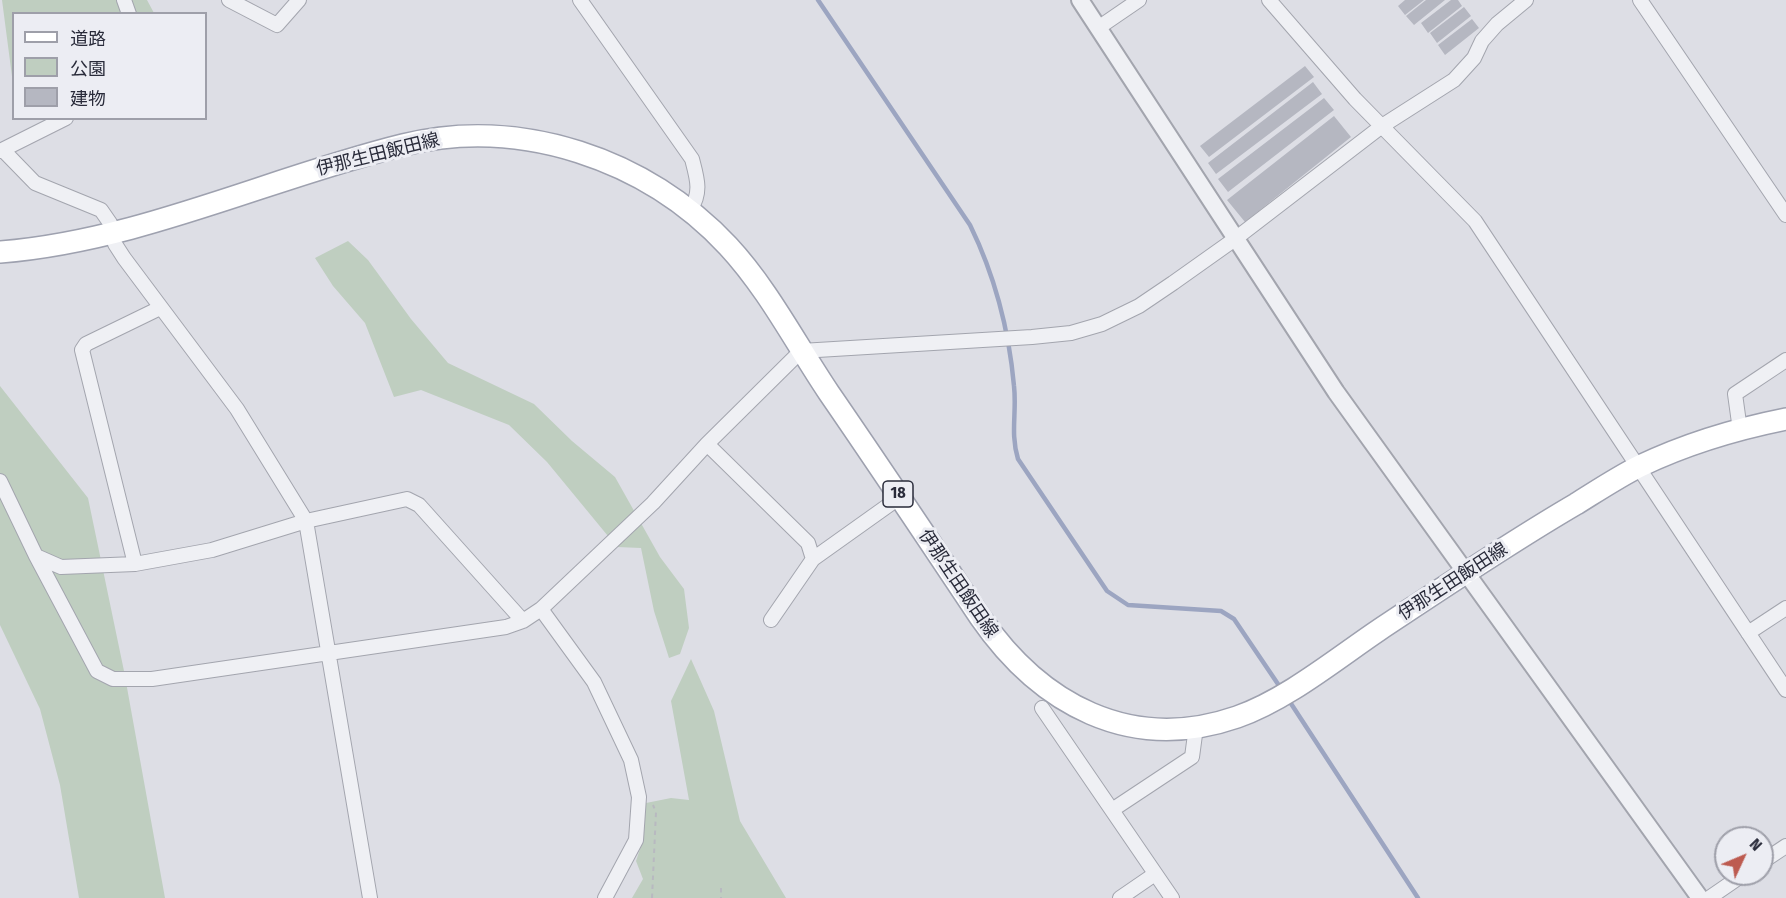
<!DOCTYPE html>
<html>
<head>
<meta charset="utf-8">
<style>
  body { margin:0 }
  #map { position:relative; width:1786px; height:898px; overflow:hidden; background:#dddee5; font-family:"Fira Sans Condensed","Noto Sans JP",sans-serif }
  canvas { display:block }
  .legend { position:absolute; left:12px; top:12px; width:195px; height:108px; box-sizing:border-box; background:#ecedf3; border:2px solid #9e9fa9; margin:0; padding:8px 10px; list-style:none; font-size:18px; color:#292b3a }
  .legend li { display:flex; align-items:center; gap:12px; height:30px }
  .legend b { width:30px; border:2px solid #9e9fa9 }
  .north { position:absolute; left:1714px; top:826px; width:60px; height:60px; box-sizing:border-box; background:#ecedf3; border:2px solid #9e9fa9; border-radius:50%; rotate:46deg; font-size:16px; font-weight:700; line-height:24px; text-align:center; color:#292b3a }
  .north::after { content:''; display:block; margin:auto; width:21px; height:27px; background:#bd5b50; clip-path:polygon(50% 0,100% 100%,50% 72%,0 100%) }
</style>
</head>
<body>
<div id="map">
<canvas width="1786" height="898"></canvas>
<ul class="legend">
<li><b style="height:8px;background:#fff"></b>道路</li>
<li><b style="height:16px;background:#bfcec0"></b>公園</li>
<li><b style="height:16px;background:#b5b7c1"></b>建物</li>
</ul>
<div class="north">N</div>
</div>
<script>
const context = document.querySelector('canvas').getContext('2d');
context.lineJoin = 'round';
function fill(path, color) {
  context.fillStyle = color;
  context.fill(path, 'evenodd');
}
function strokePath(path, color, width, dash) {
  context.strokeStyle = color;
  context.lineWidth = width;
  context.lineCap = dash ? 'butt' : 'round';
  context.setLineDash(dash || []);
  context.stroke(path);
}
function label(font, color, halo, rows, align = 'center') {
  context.font = font + ' "Fira Sans Condensed","Noto Sans JP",sans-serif';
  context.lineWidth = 6;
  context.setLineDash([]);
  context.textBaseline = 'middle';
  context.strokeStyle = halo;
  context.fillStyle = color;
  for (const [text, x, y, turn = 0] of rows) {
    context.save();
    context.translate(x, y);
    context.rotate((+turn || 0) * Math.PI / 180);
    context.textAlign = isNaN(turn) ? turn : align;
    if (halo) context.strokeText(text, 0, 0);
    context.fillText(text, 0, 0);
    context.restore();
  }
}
const green = new Path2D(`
  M 2,0 L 147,0 L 154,13 L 14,14 L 13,84 Z
  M 348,241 L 368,260 L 411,319 L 448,363 L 534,404 L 572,441 L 615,477 L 660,557 L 684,589 L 689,628 L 680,654 L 669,658 L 654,611 L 641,548 L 617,547 L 547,462 L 509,425 L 421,390 L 394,397 L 365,323 L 333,286 L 315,258 Z
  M 0,386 L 88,498 L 124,671 L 165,898 L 79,898 L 60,785 L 40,709 L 0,625 Z
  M 691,659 L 714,711 L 740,821 L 786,898 L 632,898 L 643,879 L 636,861 L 642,843 L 646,803 L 671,798 L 689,800 L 671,701 Z`);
const stream = new Path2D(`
  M 818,0 L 970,225 C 994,274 1009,331 1014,386 C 1017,412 1010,433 1018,459 L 1107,591 L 1128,605 L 1221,611 L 1234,619 L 1282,690
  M 1288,699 L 1418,898`);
const building = new Path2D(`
  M 1405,0 L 1424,0 L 1405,15 L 1398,6 Z
  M 1426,0 L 1445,0 L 1414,25 L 1406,16 Z
  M 1451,0 L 1458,0 L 1462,6 L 1428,33 L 1421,23 Z
  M 1464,7 L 1471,16 L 1437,43 L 1430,33 Z
  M 1472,19 L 1479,28 L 1445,55 L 1438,45 Z
  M 1305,66 L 1314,77 L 1209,157 L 1200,146 Z
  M 1313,82 L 1322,94 L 1216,174 L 1208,163 Z
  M 1324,98 L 1334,110 L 1228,192 L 1218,179 Z
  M 1334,116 L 1351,137 L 1245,222 L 1227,200 Z`);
const path = new Path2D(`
  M 721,888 L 721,898
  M 652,898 L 656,812 L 653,805`);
const minor = new Path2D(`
  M 124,0 L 129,14
  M 229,0 L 277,25 L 299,0
  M 580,0 L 692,159 C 697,178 702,193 690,210
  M 1269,0 L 1355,99 L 1475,221 L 1786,690
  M 1640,0 L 1786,215
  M 1098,28 L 1139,0
  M 3,150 L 35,183 L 101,210 L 110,223 L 115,244 L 124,258 L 237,409 L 306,521 L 370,898
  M 0,151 L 66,118
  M 1740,430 L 1735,394 L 1786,360
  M 707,444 L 808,543 L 813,559
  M 0,481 L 36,556 L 97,671 L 113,679 L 152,679 L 506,627 L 523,621 L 541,609 L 653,503 L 707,444 L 801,351 L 1032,337 L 1071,333 L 1102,324 L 1139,306 L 1173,283 L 1235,239 L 1382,126 L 1454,80 L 1474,58 L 1482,41 L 1497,24 L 1526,0
  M 36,556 L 61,567 L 135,564 L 212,550 L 306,521 L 407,499 L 419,505 L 523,621
  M 135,564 L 82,350 L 86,344 L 160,308
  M 541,609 L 594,682 L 631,760 L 639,797 L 636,840 L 605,898
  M 771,620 L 813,559 L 900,497
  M 1748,633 L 1786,608
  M 1042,708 L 1172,898
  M 1112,810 L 1192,757 L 1196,727
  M 1762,862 L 1786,846
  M 1120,898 L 1155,874
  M 1709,898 L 1744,874`);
const tertiary = new Path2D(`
  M 1080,0 L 1336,392 L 1700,898`);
const primary = new Path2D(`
  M 0,252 C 139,241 269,178 403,145 C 520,116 647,159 728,246 C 768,289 796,344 829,393 C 880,467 930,542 980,617 C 1040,704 1130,754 1237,717 C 1286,700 1336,659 1379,630 C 1444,587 1509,543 1576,504 C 1597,491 1618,477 1640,466 C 1686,444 1736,429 1786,419`);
const shields = [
  [898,494,30]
];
const shieldNames = [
  ["18",898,494]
];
const streetNames = [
  ["伊那生田飯田線",378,155,-14],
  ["伊那生田飯田線",1453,582,-33],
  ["伊那生田飯田線",958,584,56]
];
fill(green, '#bfcec0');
strokePath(stream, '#9ca5c1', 4.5);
fill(building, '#b5b7c1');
strokePath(minor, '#a3a5ae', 16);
strokePath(tertiary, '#a3a5ae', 20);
strokePath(primary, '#9ea1af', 24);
strokePath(path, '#b8b9c0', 2, [4.5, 4.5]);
strokePath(minor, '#eff0f4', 14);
strokePath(tertiary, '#eff0f4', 16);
strokePath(primary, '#fff', 21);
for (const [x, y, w] of shields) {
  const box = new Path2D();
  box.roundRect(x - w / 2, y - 13, w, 26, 4.5);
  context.fillStyle = '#ecedf3';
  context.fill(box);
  strokePath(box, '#292b3a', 1.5);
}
label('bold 16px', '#292b3a', null, shieldNames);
label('18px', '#292b3a', '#ecedf3', streetNames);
</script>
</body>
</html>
